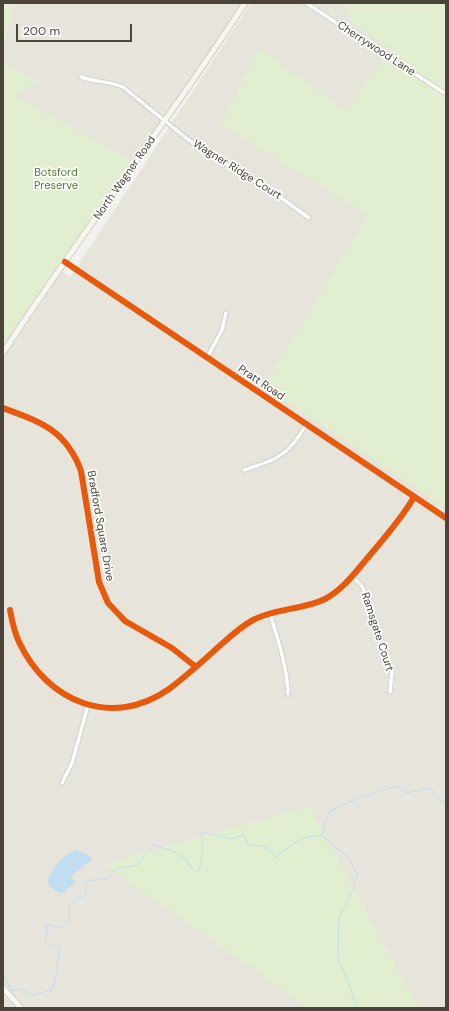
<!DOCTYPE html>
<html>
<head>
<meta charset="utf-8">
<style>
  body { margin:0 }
  #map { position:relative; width:449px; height:1011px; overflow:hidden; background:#f4f2ee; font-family:"DM Sans",sans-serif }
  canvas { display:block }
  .frame { position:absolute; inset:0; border:4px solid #4b4439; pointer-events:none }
  .scale { position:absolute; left:16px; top:24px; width:116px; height:18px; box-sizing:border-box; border:2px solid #4b4439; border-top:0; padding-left:5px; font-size:12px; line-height:14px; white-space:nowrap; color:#4b4439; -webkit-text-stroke:3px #fff; paint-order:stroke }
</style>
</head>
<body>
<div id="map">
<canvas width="449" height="1011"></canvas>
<div class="frame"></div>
<div class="scale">200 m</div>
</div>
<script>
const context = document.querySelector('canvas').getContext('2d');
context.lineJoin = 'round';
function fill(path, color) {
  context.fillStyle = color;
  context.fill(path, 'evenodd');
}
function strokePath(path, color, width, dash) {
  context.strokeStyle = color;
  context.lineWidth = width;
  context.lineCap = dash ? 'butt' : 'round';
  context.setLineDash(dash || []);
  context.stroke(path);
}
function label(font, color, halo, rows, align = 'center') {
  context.font = font + ' "DM Sans",sans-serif';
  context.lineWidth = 3.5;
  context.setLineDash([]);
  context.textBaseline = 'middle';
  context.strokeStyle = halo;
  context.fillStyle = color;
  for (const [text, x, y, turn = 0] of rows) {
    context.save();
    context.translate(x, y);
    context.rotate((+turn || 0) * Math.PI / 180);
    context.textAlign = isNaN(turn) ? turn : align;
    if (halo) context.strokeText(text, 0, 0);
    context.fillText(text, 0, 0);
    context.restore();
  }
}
const residential = new Path2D(`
  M 15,3 L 243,3 L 133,161 L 13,96 L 37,81 L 3,62 L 3,46 Z
  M 251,3 L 446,3 L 446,1008 L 3,1008 L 3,228 L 70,277 Z`);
const green = new Path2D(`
  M 3,3 L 15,3 L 3,46 Z
  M 345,3 L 446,3 L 446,508 L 264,386 L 367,215 L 220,124 L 260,48 L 345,110 L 390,50 L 351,22 Z
  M 3,62 L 37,81 L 14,96 L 133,161 L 3,344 Z
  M 310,806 L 419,1008 L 308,1008 L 103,864 Z`);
const water = new Path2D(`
  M 76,850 L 90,856 L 92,859 L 91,861 L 84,865 L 72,876 L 72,879 L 75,881 L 73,886 L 68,888 L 64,893 C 55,893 49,887 47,880 C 54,867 62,855 76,850 Z`);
const stream = new Path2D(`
  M 3,311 L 3,312
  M 322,835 L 325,821 L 330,811 L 363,796 L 397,786 L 406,793 L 431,788 L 442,803 L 446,804
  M 322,836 L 347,856 L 357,874 L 353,889 L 339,917 L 338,957 L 358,1008
  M 3,975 L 11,989
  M 9,991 L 23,989 L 32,995 L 52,990 L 55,980 L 60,947 L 48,945 L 45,939 L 47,935 L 46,924 L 61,928 L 70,918 L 69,907 L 75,900 L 86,895 L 86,881 L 109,878 L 115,869 L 137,865 L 153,845 C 163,848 177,851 185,859 C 191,865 189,869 198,872 L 202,860 L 202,832 L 231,839 L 244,835 L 248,845 L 264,846 L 276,857 L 290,846 L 302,838 L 322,835`);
const minor = new Path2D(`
  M 306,3 L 446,94
  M 81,77 C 94,82 110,81 123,87 L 165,121 L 199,148 L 280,197 L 309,218
  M 65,262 L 446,518
  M 207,358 L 222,330 L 226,313
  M 3,408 C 41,422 66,430 81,471 L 99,582 L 108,603 L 125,621 L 172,648 L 196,667
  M 244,470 C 262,464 281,459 293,444 C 298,438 302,431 306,425
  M 352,576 L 362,586 L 368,599 L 392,672 L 390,692
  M 10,610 C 12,621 14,632 19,642 C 47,702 112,729 169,689 C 188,675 206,658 224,642 C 233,634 242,626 253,620 C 275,608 303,610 325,599 C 344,589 357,570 370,555 C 386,536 402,518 414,497
  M 270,614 C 278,640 287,666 288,694
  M 62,783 L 72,763 L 88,705`);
const secondary = new Path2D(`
  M 3,353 C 80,234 168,122 245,3
  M 3,988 L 21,1008`);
const cycleway = new Path2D(`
  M 65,262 L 446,518
  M 3,408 C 41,422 66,430 81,471 L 99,582 L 108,603 L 125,621 L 172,648 L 196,667
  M 10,610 C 12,621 14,632 19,642 C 47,702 112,729 169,689 C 188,675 206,658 224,642 C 233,634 242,626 253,620 C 275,608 303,610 325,599 C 344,589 357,570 370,555 C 386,536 402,518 414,497`);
const streetNames = [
  ["Cherrywood Lane",376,49,33],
  ["Wagner Ridge Court",237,170,32],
  ["North Wagner Road",125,178,-55],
  ["Pratt Road",261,383,34],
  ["Bradford Square Drive",100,526,80],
  ["Ramsgate Court",377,632,72]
];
const parkNames = [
  ["Botsford",56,173],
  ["Preserve",56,186]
];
fill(residential, '#e7e4dc');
fill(green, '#e1eecf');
fill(water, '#c0ddf1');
strokePath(stream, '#c0ddf1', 1);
strokePath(minor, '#d2d0cb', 5.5);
strokePath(secondary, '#d3cfc5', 7);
strokePath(minor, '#fdfdfc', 3.5);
strokePath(secondary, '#f7f6f1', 5);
strokePath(cycleway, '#e8590c', 6);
label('11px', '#4b4439', '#fff', streetNames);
label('11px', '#4a7f2a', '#fff', parkNames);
</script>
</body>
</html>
